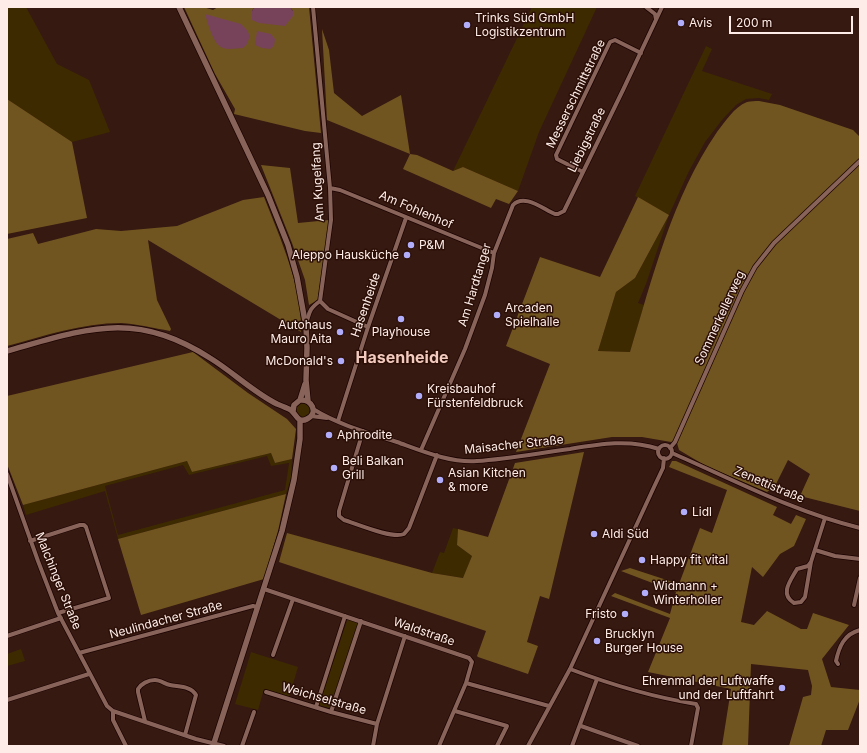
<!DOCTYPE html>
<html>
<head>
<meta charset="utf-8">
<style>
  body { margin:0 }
  #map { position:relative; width:867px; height:753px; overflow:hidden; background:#361911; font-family:Inter,sans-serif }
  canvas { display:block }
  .frame { position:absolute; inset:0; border:8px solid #fdece7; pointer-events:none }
  .scale { position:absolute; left:729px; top:16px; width:124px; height:18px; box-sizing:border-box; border:2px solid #fdece7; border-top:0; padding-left:5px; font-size:12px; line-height:14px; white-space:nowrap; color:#fdece7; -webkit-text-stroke:3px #2c1008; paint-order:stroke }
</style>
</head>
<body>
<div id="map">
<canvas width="867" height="753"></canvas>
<div class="frame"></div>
<div class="scale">200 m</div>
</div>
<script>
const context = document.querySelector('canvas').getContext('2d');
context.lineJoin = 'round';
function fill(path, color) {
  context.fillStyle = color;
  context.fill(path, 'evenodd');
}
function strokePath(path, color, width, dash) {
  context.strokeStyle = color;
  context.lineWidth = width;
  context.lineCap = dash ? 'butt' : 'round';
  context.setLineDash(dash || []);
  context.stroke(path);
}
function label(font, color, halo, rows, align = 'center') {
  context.font = font + ' Inter,sans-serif';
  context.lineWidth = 3;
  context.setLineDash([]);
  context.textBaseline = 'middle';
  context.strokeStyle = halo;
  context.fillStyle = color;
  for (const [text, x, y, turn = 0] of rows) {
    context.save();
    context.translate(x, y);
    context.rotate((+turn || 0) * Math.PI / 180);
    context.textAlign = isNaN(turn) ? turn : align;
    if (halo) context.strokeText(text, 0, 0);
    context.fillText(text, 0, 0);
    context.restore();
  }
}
const green = new Path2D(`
  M 7,7 L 26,7 L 57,64 L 89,80 L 110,132 L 72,142 L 7,99 Z
  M 532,7 L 597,7 L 539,132 L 518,191 L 463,167 L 453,171 Z
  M 706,46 L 712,49 L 702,71 L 772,94 L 769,100 L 759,98 L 746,99 L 736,105 L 722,120 L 705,142 L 689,171 L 669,215 L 646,284 L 638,303 L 644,305 L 630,352 L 598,351 L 616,292 L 635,278 L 669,215 L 635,196 Z
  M296 410a7 7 0 1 1 14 0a7 7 0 1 1-14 0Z
  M 271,453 L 275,463 L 292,459 L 291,478 L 286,494 L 118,539 L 105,491 L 26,515 L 23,505 L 187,461 L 192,472 ZM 267,456 L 271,466 L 289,463 L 285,490 L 118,535 L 105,486 L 183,465 L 189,475 Z
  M 453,528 L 458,529 L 457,545 L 472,556 L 464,578 L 432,573 L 440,552 L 444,553 Z
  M 348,618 L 360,622 L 330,708 L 319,705 Z
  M 21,649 L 25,661 L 7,666 L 7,654 Z
  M 251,652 L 298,667 L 289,697 L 264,689 L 258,710 L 235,704 Z`);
const forest = new Path2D(`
  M 184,7 L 203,7 L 213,10 L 218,7 L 254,7 L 252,11 L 293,11 L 290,7 L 309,7 L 321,133 L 305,131 L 234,114 L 235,109 L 215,74 Z
  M 322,29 L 329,50 L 334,93 L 362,116 L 401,95 L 410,154 L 417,155 L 453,171 L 463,167 L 518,191 L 509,204 L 496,199 L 491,208 L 403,169 L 410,154 L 327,120 Z
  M 7,99 L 72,142 L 87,218 L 7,234 Z
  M 759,101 L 780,105 L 853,130 L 860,137 L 860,511 L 800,496 L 810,474 L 788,460 L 775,486 L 767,492 L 706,466 L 679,450 L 677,443 L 642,437 L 612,437 L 516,452 L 550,364 L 506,346 L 540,257 L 600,277 L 638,197 L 669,215 L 635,278 L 616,292 L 598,351 L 630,352 C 653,276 672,198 717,132 C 725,122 734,107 747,102 C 751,101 755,101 759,101 Z
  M 261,165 L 290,168 L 298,223 L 329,220 L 318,300 L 309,305 L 305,280 L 292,243 Z
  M 264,197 C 280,238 303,288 301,332 L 148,240 L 157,300 L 171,329 L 170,331 C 154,328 137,324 121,323 C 82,323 44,336 7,346 L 7,239 L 33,233 L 38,244 L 96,229 L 121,231 L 177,226 L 243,200 Z
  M 193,352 L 248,393 L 287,419 L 296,429 L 292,459 L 275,463 L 271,453 L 192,472 L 187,461 L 23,505 L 7,464 L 7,396 Z
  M 584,452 L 549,599 L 540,596 L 527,642 L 538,646 L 528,674 L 478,657 L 477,656 L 486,631 L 279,562 L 287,533 L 432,573 L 463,578 L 472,556 L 457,545 L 458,529 L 488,537 L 515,463 Z
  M 672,461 L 676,461 L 777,507 L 773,515 L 791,524 L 796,515 L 806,519 L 794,546 L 780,554 L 763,577 L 752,567 L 741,622 L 754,625 L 767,611 L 801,629 L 807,629 L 813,613 L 849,625 L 822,659 L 831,687 L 860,690 L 860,699 L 848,730 L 826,730 L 821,746 L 789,746 L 803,697 L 811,695 L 812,686 L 808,670 L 751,664 L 748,746 L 722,746 L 731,689 L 648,672 L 670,618 L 611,596 L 615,593 L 670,614 L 676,592 L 621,571 L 630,568 L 679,584 L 700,528 L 712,533 L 727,490 L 669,467 Z
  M 286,494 L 278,531 L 264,579 L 141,615 L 118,539 Z`);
const water = new Path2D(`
  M 254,7 L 290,7 L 293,11 L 293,16 L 285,26 L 259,23 L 252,20 L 252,11 Z
  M 205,14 L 241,24 L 247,30 L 250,36 L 247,44 L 243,48 C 237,48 229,50 223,48 C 213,45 208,23 205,14 Z
  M 257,31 L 271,34 L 275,39 L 274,46 L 270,49 L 262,48 L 255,45 Z`);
const street = new Path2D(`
  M 313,7 L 330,188 L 331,220 L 320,301 L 328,309 L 368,327
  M 646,7 L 655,14 L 656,19
  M 583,172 L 557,159 L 556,155 L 610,42 L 615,40 L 641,53
  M 330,188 L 340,190 L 494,253
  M 306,324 C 310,312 308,310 320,301
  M 313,409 C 339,425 369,433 397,442 C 422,451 450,463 477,461 C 508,459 539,453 570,449 C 600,444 629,439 659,449
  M 311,416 L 327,418
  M 338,421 L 368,327 L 406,218
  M 363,431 L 339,511 L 339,516 L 344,520 C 357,524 392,539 404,534 L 409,528 L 437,455
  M658 452a7 7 0 1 1 14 0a7 7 0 1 1-14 0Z
  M 670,448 L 675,442 L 742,291 L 755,267 L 774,243 L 860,161
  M 421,450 L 465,349 L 485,295 L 492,268 L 494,253 L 513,205 C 524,193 543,209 555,214 L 558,214 L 564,211 L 623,90 L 662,7
  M 672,453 C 734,480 794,512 860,528
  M 7,474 L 38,561 L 58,613 L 107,706 L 113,711 L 196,739 L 224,746
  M 30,541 L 80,525 L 84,525 L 86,527 L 109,598 L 58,613
  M 815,550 L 835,556 L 860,559
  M 811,562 L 808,566 L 797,569 C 791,580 779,594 794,603 L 801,602 L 805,597 L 811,562 L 825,518
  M 264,589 L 469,658 L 472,662 L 466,683 L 549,706
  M 854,605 L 860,578
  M 7,636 L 61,618
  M 79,653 L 253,606 L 257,607
  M 273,655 L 293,599
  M 838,664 L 836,661 C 839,647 844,634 860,630
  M 570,669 C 612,685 652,697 696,704 L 698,708 L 691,746
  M 266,692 L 331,712 L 377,724
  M 7,700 L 89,674
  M 316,707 L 345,616
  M 113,711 L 113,720 L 126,746
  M 455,711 L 507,726 L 497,746
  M 331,712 L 361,621
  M 145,721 L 138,692 L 138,689 C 141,684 148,680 155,680 C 160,680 165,684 170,685 C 179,687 191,686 196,695 L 185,735
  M 581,726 L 638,746
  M 242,746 L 254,712
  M 373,746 L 377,724 L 405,636
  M 439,746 L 466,683
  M 528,746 L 570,669 L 654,487 L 663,468 L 664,458
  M 572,746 L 597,679`);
const secondary = new Path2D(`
  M 179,7 L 268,195 L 288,245 L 297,277 L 306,327 L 307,348 L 306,380 L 308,401
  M 7,351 C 86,329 135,309 210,358 C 233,372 253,392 277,404 C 282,406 287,408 291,410 C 296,414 298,424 307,419 C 319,413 312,399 300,400 L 294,405 L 293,411
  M 300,400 L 305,384
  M 213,746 L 282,531 L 294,480 L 300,439 L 300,420`);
const markers = [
  [681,23,4,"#b1adfa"],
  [467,25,4,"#b1adfa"],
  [411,245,4,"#b1adfa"],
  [407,255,4,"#b1adfa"],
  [497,315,4,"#b1adfa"],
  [401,319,4,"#b1adfa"],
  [340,332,4,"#b1adfa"],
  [341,361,4,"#b1adfa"],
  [419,396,4,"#b1adfa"],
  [329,435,4,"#b1adfa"],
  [334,468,4,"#b1adfa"],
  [440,480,4,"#b1adfa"],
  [684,512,4,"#b1adfa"],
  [594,534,4,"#b1adfa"],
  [642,560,4,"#b1adfa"],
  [645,593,4,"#b1adfa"],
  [625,614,4,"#b1adfa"],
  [597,641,4,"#b1adfa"],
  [782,688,4,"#b1adfa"]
];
const poiNames = [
  ["Trinks Süd GmbH",475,18],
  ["Logistikzentrum",475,32],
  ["Avis",689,23],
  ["P&M",419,245],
  ["Aleppo Hausküche",399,255,"right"],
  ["Arcaden",505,308],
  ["Spielhalle",505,322],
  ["Autohaus",332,325,"right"],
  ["Mauro Aita",332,339,"right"],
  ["Playhouse",401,332,"center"],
  ["McDonald's",333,361,"right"],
  ["Kreisbauhof",427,389],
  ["Fürstenfeldbruck",427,403],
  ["Aphrodite",337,435],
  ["Beli Balkan",342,461],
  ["Grill",342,475],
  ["Asian Kitchen",448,473],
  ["& more",448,487],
  ["Lidl",692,512],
  ["Aldi Süd",602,534],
  ["Happy fit vital",650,560],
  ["Widmann +",653,586],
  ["Winterholler",653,600],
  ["Fristo",617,614,"right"],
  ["Brucklyn",605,634],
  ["Burger House",605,648],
  ["Ehrenmal der Luftwaffe",774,681,"right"],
  ["und der Luftfahrt",774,695,"right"]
];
const streetNames = [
  ["Messerschmittstraße",576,94,-64],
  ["Liebigstraße",587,140,-64],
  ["Am Kugelfang",318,182,-93],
  ["Am Fohlenhof",416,210,23],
  ["Am Hardtanger",475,285,-73],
  ["Hasenheide",366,305,-71],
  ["Sommerkellerweg",720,318,-65],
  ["Maisacher Straße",514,445,-6],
  ["Zenettistraße",769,485,23],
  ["Malchinger Straße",58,581,68],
  ["Neulindacher Straße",166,620,-15],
  ["Waldstraße",424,632,19],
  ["Weichselstraße",324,699,16]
];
const districtNames = [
  ["Hasenheide",402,358]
];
fill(green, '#3d2a01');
fill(forest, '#715520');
fill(water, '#77435a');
strokePath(street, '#1c0300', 5.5);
strokePath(secondary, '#1c0300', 7);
strokePath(street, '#876359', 4);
strokePath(secondary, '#876359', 5.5);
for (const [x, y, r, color] of markers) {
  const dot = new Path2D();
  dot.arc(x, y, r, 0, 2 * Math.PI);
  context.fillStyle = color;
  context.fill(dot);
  strokePath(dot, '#2c1008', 1.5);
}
label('12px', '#fdece7', '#2c1008', poiNames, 'left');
label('12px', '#fdece7', '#2c1008', streetNames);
label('bold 16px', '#f3cabe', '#2c1008', districtNames);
</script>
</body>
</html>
